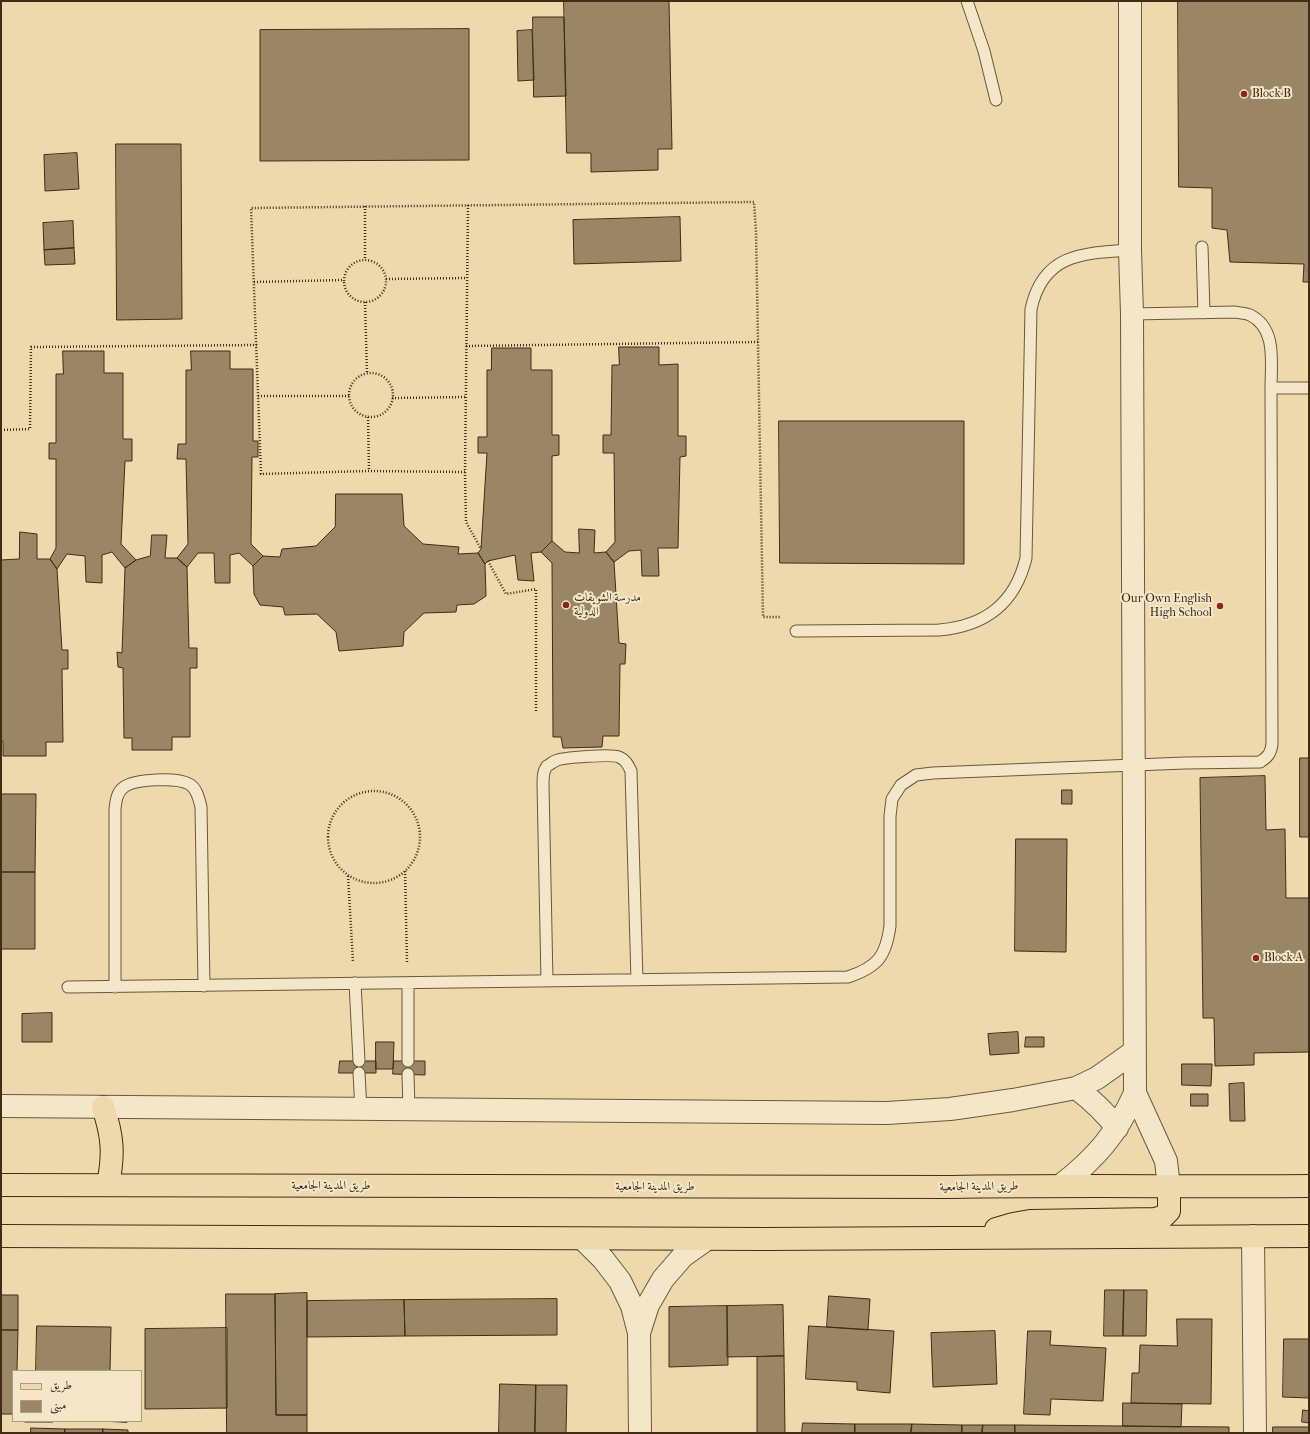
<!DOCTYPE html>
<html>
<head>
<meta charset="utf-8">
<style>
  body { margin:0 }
  #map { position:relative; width:1310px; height:1434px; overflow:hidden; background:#edd9ac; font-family:"IM FELL French Canon",Amiri,serif }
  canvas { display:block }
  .frame { position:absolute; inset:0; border:2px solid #412c16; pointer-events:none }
  .legend { position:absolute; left:12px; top:1370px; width:130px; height:52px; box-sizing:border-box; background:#f3e6c9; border:1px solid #ac9c81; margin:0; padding:5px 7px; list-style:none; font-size:12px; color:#412c16 }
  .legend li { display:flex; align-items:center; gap:8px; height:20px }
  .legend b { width:20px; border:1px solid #ac9c81 }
</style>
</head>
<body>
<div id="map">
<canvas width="1310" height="1434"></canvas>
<div class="frame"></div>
<ul class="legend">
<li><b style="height:5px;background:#edd9ac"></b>طريق</li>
<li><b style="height:11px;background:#9a8664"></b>مبنى</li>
</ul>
</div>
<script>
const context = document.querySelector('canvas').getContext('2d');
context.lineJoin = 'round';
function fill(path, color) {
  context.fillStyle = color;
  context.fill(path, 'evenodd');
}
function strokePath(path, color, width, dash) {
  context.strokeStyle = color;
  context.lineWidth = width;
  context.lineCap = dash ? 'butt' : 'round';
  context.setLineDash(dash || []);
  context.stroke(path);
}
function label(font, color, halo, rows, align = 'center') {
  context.font = font + ' "IM FELL French Canon",Amiri,serif';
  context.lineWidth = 4;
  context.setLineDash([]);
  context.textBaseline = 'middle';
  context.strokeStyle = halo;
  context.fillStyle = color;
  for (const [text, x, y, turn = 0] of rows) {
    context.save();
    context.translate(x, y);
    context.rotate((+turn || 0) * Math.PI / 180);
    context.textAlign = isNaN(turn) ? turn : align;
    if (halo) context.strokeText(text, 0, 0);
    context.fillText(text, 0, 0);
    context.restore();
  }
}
const building = new Path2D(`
  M 564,1 L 669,1 L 672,149 L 658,149 L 658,170 L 591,172 L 591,153 L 567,153 Z
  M 1178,1 L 1309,1 L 1309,282 L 1303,282 L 1304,264 L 1230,262 L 1227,230 L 1212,228 L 1212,188 L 1179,187 Z
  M 533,17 L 564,17 L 566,96 L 534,97 Z
  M 469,29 L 469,160 L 260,161 L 260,30 Z
  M 532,30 L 534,80 L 518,81 L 517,31 Z
  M 116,144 L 181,144 L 182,319 L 117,320 Z
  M 77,153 L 79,189 L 45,191 L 44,155 Z
  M 680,217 L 681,261 L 574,264 L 573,220 Z
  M 73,221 L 74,248 L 44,250 L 43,223 Z
  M 74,248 L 75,264 L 45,265 L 44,250 Z
  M 619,347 L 659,347 L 659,365 L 678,364 L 678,436 L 686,436 L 686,456 L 680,457 L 678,548 L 658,548 L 659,576 L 642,576 L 641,550 L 629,551 L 614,562 L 606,552 L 615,542 L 614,453 L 603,453 L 603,435 L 611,435 L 612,365 L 619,365 Z
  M 492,348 L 531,348 L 531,370 L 552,370 L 552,435 L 559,435 L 559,455 L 552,456 L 552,541 L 541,552 L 531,553 L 534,581 L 518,580 L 515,555 L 488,561 L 485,564 L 478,553 L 481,549 L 487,453 L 478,453 L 478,437 L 487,437 L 487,370 L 491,370 Z
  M 63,351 L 104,351 L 104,373 L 123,373 L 123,439 L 132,439 L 132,461 L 125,461 L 121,544 L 136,560 L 125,568 L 112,552 L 102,555 L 102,583 L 86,582 L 85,556 L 67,554 L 57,569 L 50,559 L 56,548 L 56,459 L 49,459 L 49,443 L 56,443 L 56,374 L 63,374 Z
  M 191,351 L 230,351 L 230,369 L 253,369 L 253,441 L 258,441 L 258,457 L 252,457 L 251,544 L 263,556 L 253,566 L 239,553 L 230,555 L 230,583 L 215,583 L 214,553 L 198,553 L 187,567 L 177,558 L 188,544 L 186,459 L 177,459 L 178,444 L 186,444 L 186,370 L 191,370 Z
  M 779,421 L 964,421 L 964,564 L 780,563 Z
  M 336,494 L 402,494 L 404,526 L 423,544 L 459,547 L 458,554 L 478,553 L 485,564 L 486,596 L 474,604 L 457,605 L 456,612 L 424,613 L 404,632 L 403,646 L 339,651 L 336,632 L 317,614 L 285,615 L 283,607 L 260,605 L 254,594 L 253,566 L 263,556 L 280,557 L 282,549 L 316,546 L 335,527 Z
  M 579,529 L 595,530 L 594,553 L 606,552 L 614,562 L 619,643 L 626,644 L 625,664 L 620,664 L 619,736 L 603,736 L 602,747 L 563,748 L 561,737 L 553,737 L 552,563 L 541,552 L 552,541 L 565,552 L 579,553 Z
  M 20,532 L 37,534 L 37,559 L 50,559 L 57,569 L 62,650 L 68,650 L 68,669 L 62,669 L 63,742 L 46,742 L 46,756 L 3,756 L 3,741 L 1,741 L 1,560 L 19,559 Z
  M 152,535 L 167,535 L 165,558 L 177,558 L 187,567 L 189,648 L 197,648 L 197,668 L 190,668 L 190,737 L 172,737 L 172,750 L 132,750 L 132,738 L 124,738 L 123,668 L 118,667 L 117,652 L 122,653 L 125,568 L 136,560 L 150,556 Z
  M 1300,758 L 1309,758 L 1309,837 L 1300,837 Z
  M 1265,776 L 1266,830 L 1285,829 L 1286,898 L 1309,898 L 1309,1052 L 1254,1053 L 1254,1065 L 1215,1066 L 1214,1018 L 1203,1018 L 1200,778 Z
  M 1062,790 L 1072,790 L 1072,804 L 1062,804 Z
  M 1,794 L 36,794 L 35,872 L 1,872 Z
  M 1016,839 L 1067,839 L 1066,952 L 1015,951 Z
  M 1,872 L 35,872 L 35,949 L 1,949 Z
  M 52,1013 L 52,1042 L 22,1042 L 22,1014 Z
  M 1018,1032 L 1019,1053 L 990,1055 L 988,1034 Z
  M 1026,1037 L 1044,1037 L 1044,1047 L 1025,1047 Z
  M 376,1042 L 394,1042 L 393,1069 L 376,1069 Z
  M 340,1061 L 376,1061 L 376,1073 L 339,1073 Z
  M 394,1061 L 425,1061 L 425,1075 L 393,1074 Z
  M 1182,1064 L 1212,1064 L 1211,1086 L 1182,1085 Z
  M 1244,1083 L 1245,1121 L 1230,1121 L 1229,1084 Z
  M 1191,1094 L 1208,1094 L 1208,1106 L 1191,1106 Z
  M 1105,1290 L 1124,1290 L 1123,1336 L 1104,1336 Z
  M 1124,1290 L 1147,1290 L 1146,1336 L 1123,1336 Z
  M 307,1293 L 307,1415 L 276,1415 L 275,1294 Z
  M 226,1294 L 275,1294 L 276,1415 L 307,1415 L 307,1433 L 227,1433 Z
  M 1,1295 L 18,1295 L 18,1330 L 1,1330 Z
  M 829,1296 L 870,1299 L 868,1330 L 827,1327 Z
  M 557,1299 L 557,1335 L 405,1336 L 404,1300 Z
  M 404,1300 L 405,1336 L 307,1337 L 307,1301 Z
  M 783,1305 L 784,1356 L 727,1357 L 727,1306 Z
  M 727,1306 L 728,1365 L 669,1367 L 669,1307 Z
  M 1177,1319 L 1212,1319 L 1211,1404 L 1131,1403 L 1132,1373 L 1139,1373 L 1140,1345 L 1177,1346 Z
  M 37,1326 L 111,1327 L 110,1371 L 36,1371 Z
  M 809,1326 L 894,1331 L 890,1393 L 857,1390 L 857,1382 L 806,1379 Z
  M 227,1328 L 227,1408 L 145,1409 L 145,1329 Z
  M 1,1330 L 18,1330 L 17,1371 L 13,1371 L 13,1414 L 1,1414 Z
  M 995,1331 L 997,1384 L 933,1387 L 931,1333 Z
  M 1028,1331 L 1051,1331 L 1050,1345 L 1106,1348 L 1103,1401 L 1051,1399 L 1050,1415 L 1024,1414 Z
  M 1284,1339 L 1309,1339 L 1309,1398 L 1283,1397 Z
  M 784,1356 L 785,1433 L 757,1433 L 757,1357 Z
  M 500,1384 L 536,1385 L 535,1433 L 499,1433 Z
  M 536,1385 L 567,1385 L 566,1433 L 535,1433 Z
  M 1123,1403 L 1182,1404 L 1181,1427 L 1123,1426 Z
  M 1303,1410 L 1309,1411 L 1309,1423 L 1302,1422 Z
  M 25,1421 L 53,1421 L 53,1422 L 25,1422 Z
  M 103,1421 L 127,1421 L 127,1422 Z
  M 803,1423 L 855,1424 L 855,1433 L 802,1433 Z
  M 855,1424 L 912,1424 L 911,1433 L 855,1433 Z
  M 912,1424 L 962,1425 L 962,1433 L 911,1433 Z
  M 962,1425 L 983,1425 L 982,1433 L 962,1433 Z
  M 983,1425 L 1015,1425 L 1015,1433 L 982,1433 Z
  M 1015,1425 L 1229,1427 L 1229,1433 L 1015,1433 Z
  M 1273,1427 L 1309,1427 L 1309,1433 L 1273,1433 Z
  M 31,1428 L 65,1429 L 65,1433 L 31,1433 Z
  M 65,1429 L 103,1429 L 103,1433 L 65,1433 Z
  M 103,1429 L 128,1430 L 128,1433 L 103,1433 Z`);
const path = new Path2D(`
  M 468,205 L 465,472 L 369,471 L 261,474 L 251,208 L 754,202 L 756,232 L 763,617 L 781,617
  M 365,206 L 365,259
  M344 281a21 21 0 1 1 42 0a21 21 0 1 1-42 0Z
  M 386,279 L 467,278
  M 254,282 L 343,280
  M 365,302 L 367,374
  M 466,346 L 758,342
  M349 395a22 22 0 1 1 44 0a22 22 0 1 1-44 0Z
  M 258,396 L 349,396
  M 392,398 L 466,397
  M 368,417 L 369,471
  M 1,430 L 30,429 L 31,347 L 257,345
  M 465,472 L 466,522 L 481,549
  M 488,561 L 506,594 L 536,589 L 536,712
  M328 837a46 46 0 1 1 92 0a46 46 0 1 1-92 0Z
  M 405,871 L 407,962
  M 348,876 L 353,962`);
const lane = new Path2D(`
  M 967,1 L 984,51 L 996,100
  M 1202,247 L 1204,313
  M 1271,388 L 1309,388
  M 796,631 L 939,630 C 985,626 1015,604 1026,558 L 1031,309 C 1043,254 1082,253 1130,250
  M 547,981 L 543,784 C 543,778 543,771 547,766 C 549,765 553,762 555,761 C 563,757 612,754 619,757 C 626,760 628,765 631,771 L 637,980
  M 355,983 L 359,1061
  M 408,983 L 408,1061
  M 68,987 L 848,977 C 878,967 886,956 890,926 L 890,816 L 892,799 L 901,785 L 916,775 L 933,773 L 1185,763 L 1260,762 C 1268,757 1271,753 1272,744 L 1271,388 C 1271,363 1277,328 1250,315 C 1246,313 1239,313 1235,312 L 1132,314
  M 115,987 L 115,809 C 116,800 117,792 124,787 C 135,779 177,777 189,784 C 197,788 199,799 201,807 L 204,986
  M 359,1073 L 361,1110
  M 408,1074 L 409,1110`);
const street = new Path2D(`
  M 1076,1088 C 1092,1100 1105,1112 1117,1128
  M 1135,1093 L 1166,1161 L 1169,1187
  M 1,1106 L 887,1113 L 950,1109 L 1013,1100 L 1076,1088 L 1097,1078 L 1135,1051
  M 1060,1186 C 1095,1159 1117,1134 1135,1093 L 1132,314 L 1130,250 L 1130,1
  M 1253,1236 L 1255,1433
  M 583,1239 L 603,1259 L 620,1281 L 632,1306 L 639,1333 L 640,1433
  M 639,1333 L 648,1305 L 663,1279 L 683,1256 L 707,1239`);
const primary = new Path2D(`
  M 103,1107 C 113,1137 114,1154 108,1185
  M 1,1185 L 951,1187 C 1070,1185 1190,1187 1309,1186
  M 996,1229 L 1013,1224 L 1030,1221 L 1155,1219 L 1163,1217 L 1169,1211 L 1169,1187
  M 1,1236 L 764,1239 L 1309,1236`);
const markers = [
  [1244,94,4,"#8f2418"],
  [566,605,4,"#8f2418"],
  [1220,606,4,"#8f2418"],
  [1256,958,4,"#8f2418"]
];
const poiNames = [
  ["Block B",1252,94],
  ["مدرسة الشويفات",574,598],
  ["الدولية",574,612],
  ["Our Own English",1212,599,"right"],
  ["High School",1212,613,"right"],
  ["Block A",1264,958]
];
const streetNames = [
  ["طريق المدينة الجامعية",331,1186],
  ["طريق المدينة الجامعية",655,1187],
  ["طريق المدينة الجامعية",979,1187,-1]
];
fill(building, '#9a8664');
strokePath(building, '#412c16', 1);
strokePath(lane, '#6c573c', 13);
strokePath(street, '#6c573c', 24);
strokePath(primary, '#412c16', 24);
strokePath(path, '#412c16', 2.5, [1, 2]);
strokePath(lane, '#f3e6c9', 11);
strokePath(street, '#f3e6c9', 22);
strokePath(primary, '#edd9ac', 22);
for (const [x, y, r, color] of markers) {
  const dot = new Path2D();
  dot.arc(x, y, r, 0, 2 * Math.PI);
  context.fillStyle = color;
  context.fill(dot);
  strokePath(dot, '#f3e6c9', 1.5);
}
label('12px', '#412c16', '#f3e6c9', poiNames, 'left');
label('12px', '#412c16', '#f3e6c9', streetNames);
</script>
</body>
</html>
